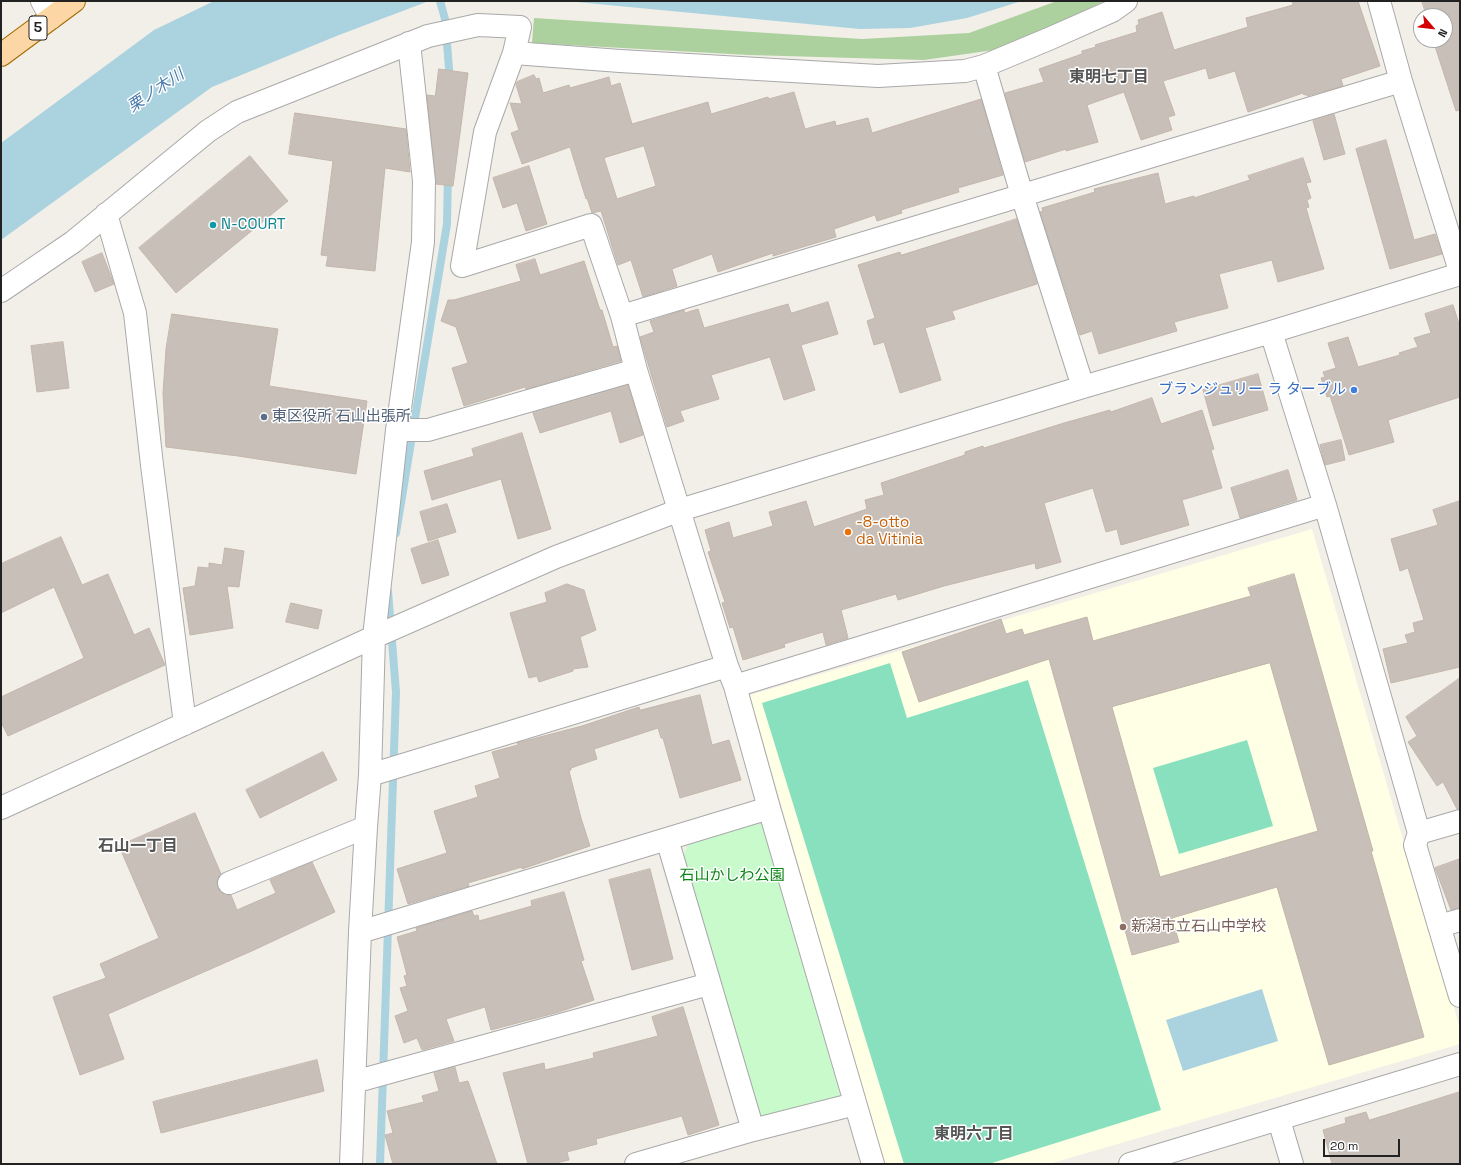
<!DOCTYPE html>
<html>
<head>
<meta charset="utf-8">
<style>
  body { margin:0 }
  #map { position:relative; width:1461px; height:1165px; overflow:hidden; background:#f2efe9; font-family:"Space Grotesk",sans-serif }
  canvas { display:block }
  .frame { position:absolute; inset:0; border:2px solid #222; pointer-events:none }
  .north { position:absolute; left:1413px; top:8px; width:40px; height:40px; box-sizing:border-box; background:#fff; border:1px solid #a7a7a7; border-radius:50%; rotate:118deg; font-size:11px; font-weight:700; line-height:16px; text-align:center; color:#222 }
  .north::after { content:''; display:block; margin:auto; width:14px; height:18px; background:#d40000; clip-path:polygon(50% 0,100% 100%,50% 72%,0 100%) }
  .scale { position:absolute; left:1323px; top:1139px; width:77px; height:18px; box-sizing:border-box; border:2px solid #222; border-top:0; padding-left:5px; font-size:12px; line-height:14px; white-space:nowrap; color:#222; -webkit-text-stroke:3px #fff; paint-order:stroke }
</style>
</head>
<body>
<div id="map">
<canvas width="1461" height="1165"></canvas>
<div class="frame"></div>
<div class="north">N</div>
<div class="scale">20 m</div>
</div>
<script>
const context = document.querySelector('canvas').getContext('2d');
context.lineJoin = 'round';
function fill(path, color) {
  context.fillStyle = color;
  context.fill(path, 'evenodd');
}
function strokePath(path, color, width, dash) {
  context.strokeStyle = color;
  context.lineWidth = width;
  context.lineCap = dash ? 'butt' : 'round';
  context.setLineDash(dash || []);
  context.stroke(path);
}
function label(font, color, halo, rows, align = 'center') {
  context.font = font + ' "Space Grotesk","Noto Sans JP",sans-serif';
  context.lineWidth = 3;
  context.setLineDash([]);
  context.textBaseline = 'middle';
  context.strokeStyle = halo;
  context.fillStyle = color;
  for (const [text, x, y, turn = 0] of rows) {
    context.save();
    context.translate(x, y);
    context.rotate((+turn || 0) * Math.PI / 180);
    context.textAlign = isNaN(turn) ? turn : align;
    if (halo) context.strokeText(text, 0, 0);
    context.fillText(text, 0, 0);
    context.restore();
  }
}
const education = new Path2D(`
  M 1312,529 L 1399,826 L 1460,1028 L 1460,1044 L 1049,1164 L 884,1164 L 750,695 Z`);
const forest = new Path2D(`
  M 1057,1 L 1104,1 L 1044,30 L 994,50 L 924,60 L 749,55 L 532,43 L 534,18 L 862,39 L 969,33 Z`);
const park = new Path2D(`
  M 763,819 L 841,1099 L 759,1121 L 681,862 L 688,844 Z`);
const pitch = new Path2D(`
  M 890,663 L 907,718 L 1028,680 L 1161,1110 L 989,1164 L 904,1164 L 762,703 Z
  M 1247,740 L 1273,826 L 1179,854 L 1153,768 Z`);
const water = new Path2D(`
  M 214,1 L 429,1 L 339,35 L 212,87 L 1,240 L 1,143 L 154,30 Z
  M 566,1 L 1022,1 L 967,18 L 910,28 L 860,29 Z
  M 1262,989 L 1278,1041 L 1183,1071 L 1166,1020 Z`);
const stream = new Path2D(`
  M 440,1 L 445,19 L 450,81
  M 396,533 L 447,224 L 448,174
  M 380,1164 L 396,692 L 388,591`);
const building = new Path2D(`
  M 1292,1 L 1358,1 L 1380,66 L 1341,79 L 1343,86 L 1307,96 L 1306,94 L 1304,95 L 1303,93 L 1248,112 L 1235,71 L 1209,79 L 1206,68 L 1163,81 L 1175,115 L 1168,117 L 1172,130 L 1141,140 L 1124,92 L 1087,105 L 1098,142 L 1066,151 L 1066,149 L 1025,162 L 1005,93 L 1044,82 L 1039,69 L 1082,54 L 1082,51 L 1096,47 L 1095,45 L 1137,32 L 1136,26 L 1139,24 L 1138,20 L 1162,12 L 1174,50 L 1248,27 L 1246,18 L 1293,5 Z
  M 1422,1 L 1460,1 L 1460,110 L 1456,111 L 1433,40 L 1445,40 L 1445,16 L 1427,16 Z
  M 439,69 L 468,73 L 453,186 L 436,184 L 427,95 L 435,96 Z
  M 534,75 L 536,79 L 539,78 L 543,93 L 569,85 L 570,88 L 609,77 L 611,86 L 620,83 L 632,124 L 708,102 L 711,114 L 768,97 L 769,99 L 794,92 L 805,129 L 835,121 L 836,126 L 868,118 L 872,133 L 981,99 L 1003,175 L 958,188 L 959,192 L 901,210 L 902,213 L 877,221 L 875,215 L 834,229 L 836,237 L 773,256 L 773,253 L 718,272 L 712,254 L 672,269 L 677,286 L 643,297 L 631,260 L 618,265 L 601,211 L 592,213 L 587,198 L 586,199 L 570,147 L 522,164 L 511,133 L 519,130 L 510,103 L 522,104 L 516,85 L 517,82 ZM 644,146 L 656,186 L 617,199 L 604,158 Z
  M 295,113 L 406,129 L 410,172 L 385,168 L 375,271 L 326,266 L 328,256 L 321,255 L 333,161 L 289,154 Z
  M 1334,114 L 1345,154 L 1324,160 L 1313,121 Z
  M 1386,140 L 1414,240 L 1435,234 L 1442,254 L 1390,269 L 1356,149 Z
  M 250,156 L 288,201 L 176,293 L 139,248 Z
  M 1303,158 L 1311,182 L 1306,183 L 1311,198 L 1307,200 L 1309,207 L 1306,208 L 1324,269 L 1278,282 L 1272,260 L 1219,274 L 1228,308 L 1174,322 L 1177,331 L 1099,354 L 1092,331 L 1080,335 L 1040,212 L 1043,211 L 1042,208 L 1095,192 L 1094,189 L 1158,173 L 1165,204 L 1194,196 L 1194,198 L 1250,180 L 1248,176 Z
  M 529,166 L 547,224 L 526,231 L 517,203 L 503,208 L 493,178 Z
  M 1017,219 L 1037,284 L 952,311 L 955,319 L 925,328 L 941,380 L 900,393 L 884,342 L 874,345 L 867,321 L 875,318 L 858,265 L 900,252 L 901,255 Z
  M 102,253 L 114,284 L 95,292 L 82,262 Z
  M 535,259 L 540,275 L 584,261 L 600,310 L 602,310 L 613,347 L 617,346 L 621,361 L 526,389 L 525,387 L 464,406 L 452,368 L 468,363 L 456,327 L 441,321 L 448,300 L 454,300 L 521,281 L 516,265 Z
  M 828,302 L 838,334 L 801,345 L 815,390 L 784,400 L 770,357 L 711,375 L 719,399 L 680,411 L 684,421 L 667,427 L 640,337 L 654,332 L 650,321 L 684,310 L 685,313 L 698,309 L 704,328 L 788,304 L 791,313 Z
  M 1453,305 L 1460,327 L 1460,397 L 1388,420 L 1394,442 L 1349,455 L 1330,396 L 1327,397 L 1321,378 L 1325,377 L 1323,372 L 1336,368 L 1328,343 L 1348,337 L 1358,367 L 1400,355 L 1399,353 L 1418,347 L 1414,338 L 1431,333 L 1425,314 Z
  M 172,314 L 278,329 L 269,386 L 367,401 L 356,474 L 238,456 L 166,447 L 163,393 L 166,349 Z
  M 63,342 L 69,388 L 37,392 L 31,346 Z
  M 1258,374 L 1268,410 L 1213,426 L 1203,390 Z
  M 628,385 L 643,435 L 620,443 L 611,411 L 540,433 L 533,413 Z
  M 1152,398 L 1161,424 L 1202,410 L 1214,449 L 1211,450 L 1222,488 L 1182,500 L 1189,525 L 1121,545 L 1117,529 L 1106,532 L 1093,488 L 1044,503 L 1061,562 L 1036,569 L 1035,563 L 944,586 L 898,600 L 896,594 L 841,610 L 848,638 L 826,645 L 823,632 L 784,644 L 785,647 L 743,660 L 733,627 L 730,628 L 722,603 L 725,602 L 708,552 L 711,551 L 705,530 L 729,522 L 733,538 L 773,526 L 769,512 L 806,501 L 814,527 L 867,509 L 865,500 L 884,495 L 881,483 L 965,455 L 965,452 L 983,446 L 984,448 L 1064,423 L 1110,410 L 1110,412 Z
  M 522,433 L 551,529 L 518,539 L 501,479 L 432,500 L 424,471 L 474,456 L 472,449 Z
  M 1341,440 L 1345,460 L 1325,465 L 1320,445 Z
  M 1288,470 L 1297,500 L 1240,518 L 1231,488 Z
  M 1460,501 L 1460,667 L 1391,683 L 1383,649 L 1408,643 L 1405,635 L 1415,632 L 1413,623 L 1424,620 L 1408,568 L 1400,571 L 1391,539 L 1438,525 L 1433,510 Z
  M 447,504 L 456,532 L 428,541 L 420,512 Z
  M 61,537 L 82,585 L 108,574 L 134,635 L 149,628 L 165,665 L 8,736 L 1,722 L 1,697 L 84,658 L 54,587 L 1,613 L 1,564 Z
  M 438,540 L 449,575 L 422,584 L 411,549 Z
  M 225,548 L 244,551 L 239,587 L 227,586 L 233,628 L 190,635 L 183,588 L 195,586 L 198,567 L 209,568 L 209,563 L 222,565 Z
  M 1294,574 L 1373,851 L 1371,851 L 1424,1037 L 1329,1065 L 1277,887 L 1172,918 L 1179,942 L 1132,955 L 1049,659 L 919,702 L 902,652 L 1001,619 L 1006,634 L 1022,629 L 1024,635 L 1087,617 L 1093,641 L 1251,596 L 1248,588 ZM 1270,663 L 1318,831 L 1160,877 L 1112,707 Z
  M 567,584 L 584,590 L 596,630 L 580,637 L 588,667 L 573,669 L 573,671 L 539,682 L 537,676 L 529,678 L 510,613 L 547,602 L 545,593 Z
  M 291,603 L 322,610 L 318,629 L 286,622 Z
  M 1460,678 L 1460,809 L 1457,809 L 1443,782 L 1437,786 L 1408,742 L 1417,736 L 1406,717 Z
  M 700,695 L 712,745 L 729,740 L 741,780 L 680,798 L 663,738 L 661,738 L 658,728 L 594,749 L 597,759 L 571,768 L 571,770 L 569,771 L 581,818 L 590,846 L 522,869 L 522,867 L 468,883 L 469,886 L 408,904 L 397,869 L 447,853 L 434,811 L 478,797 L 475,786 L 500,778 L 492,752 L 518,745 L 517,743 L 582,726 L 639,707 L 640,710 Z
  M 323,752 L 337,780 L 260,818 L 246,790 Z
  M 195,813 L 221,874 L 217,881 L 218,888 L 222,893 L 227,895 L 231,895 L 237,910 L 276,893 L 270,880 L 312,862 L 335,912 L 254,950 L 108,1014 L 124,1059 L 80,1075 L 53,997 L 106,978 L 100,964 L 159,938 L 119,846 Z
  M 1460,859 L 1460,908 L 1451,910 L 1435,868 Z
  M 650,869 L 673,959 L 632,970 L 609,880 Z
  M 564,892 L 584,960 L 581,961 L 594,1000 L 559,1012 L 491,1030 L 485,1007 L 446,1019 L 454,1041 L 422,1050 L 417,1038 L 404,1043 L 395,1016 L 408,1011 L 400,988 L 407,986 L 404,976 L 407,975 L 397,937 L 417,931 L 416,928 L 472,911 L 474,916 L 478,915 L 479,921 L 532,906 L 531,901 Z
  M 683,1007 L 719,1125 L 688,1135 L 682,1116 L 596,1139 L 597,1144 L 567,1152 L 569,1160 L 552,1164 L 528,1164 L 503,1073 L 544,1063 L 545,1070 L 594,1058 L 593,1053 L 658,1036 L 652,1017 Z
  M 317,1060 L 324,1091 L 161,1133 L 153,1102 Z
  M 455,1067 L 459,1083 L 468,1081 L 497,1164 L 393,1164 L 385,1135 L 393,1133 L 387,1111 L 424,1102 L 422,1096 L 439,1091 L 434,1073 Z
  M 1460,1092 L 1460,1164 L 1332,1164 L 1323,1130 L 1346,1123 L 1345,1118 L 1366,1112 L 1369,1120 Z`);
const minor = new Path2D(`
  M 42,1 L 51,18
  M 1379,1 L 1401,81 L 1460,271
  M 984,66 L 1022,195 L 1083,387
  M 106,214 L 135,313 L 152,465 L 185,724
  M 1,291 L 73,242 L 208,131 L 237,112 L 428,36 L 478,25 L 520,27 L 514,53
  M 622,316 L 1401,81
  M 1271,332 L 1325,505 L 1419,833 L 1415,845 L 1460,996
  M 397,430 L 428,430 L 636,370
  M 735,686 L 1325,505
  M 370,775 L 727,666
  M 1,808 L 374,637 L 556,557 L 680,510 L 1083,387 L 1271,332 L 1460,274
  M 1419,833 L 1460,821
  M 667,839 L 753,1130
  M 229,883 L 366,827
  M 1437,919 L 1439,926 L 1460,920
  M 360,932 L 769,808
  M 354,1082 L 709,984
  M 1279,1120 L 1292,1164
  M 351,1164 L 360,932 L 366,827 L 370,775 L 374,637 L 397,430 L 423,242 L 424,181 L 409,43
  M 636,1164 L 753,1130 L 855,1104
  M 873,1164 L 769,808 L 735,686 L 727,666 L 636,370 L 622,316 L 591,225 L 462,266 L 485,132 L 514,53 L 620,61 L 878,76 L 965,71 L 984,66 L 1051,38 L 1112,11 L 1126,1
  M 1130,1164 L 1460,1064`);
const major = new Path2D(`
  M 1,55 L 74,1`);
const markers = [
  [213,225,4,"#0f9aa8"],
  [1354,390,4,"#3f7fe0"],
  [264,417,4,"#5c6f8a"],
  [848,532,4,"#e8710a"],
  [1123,927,4,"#8d6e63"]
];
const shields = [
  [38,28,18]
];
const shieldNames = [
  ["5",38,28]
];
const cultureNames = [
  ["N-COURT",221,225]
];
const shopNames = [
  ["ブランジュリー ラ ターブル",1346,390]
];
const serviceNames = [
  ["東区役所 石山出張所",272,417]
];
const foodNames = [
  ["-8-otto",856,523],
  ["da Vitinia",856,540]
];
const parkNames = [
  ["石山かしわ公園",732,876]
];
const educationNames = [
  ["新潟市立石山中学校",1131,927]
];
const neighbourhoodNames = [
  ["東明七丁目",1109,78],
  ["石山一丁目",138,847],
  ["東明六丁目",974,1135]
];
const waterNames = [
  ["栗ノ木川",156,91,-34]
];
fill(education, '#ffffe5');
fill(forest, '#add19e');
fill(park, '#c8facc');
fill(pitch, '#88e0be');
fill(water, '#aad3df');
strokePath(stream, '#aad3df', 8);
fill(building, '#c7bfb8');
strokePath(building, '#c4b6ab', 1);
strokePath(minor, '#a9a9a9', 24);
strokePath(major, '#a06b00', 24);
strokePath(minor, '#fff', 22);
strokePath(major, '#fcd6a4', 22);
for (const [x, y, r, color] of markers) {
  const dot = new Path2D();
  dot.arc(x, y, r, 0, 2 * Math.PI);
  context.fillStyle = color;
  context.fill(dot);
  strokePath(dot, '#fff', 1.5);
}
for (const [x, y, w] of shields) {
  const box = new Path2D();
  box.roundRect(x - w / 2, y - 12, w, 24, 3);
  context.fillStyle = '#fff';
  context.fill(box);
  strokePath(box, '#222', 1);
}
label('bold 14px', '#222', null, shieldNames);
label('15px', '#0d838f', '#fff', cultureNames, 'left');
label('15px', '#366cbe', '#fff', shopNames, 'right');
label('15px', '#4e5e75', '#fff', serviceNames, 'left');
label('15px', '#c56008', '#fff', foodNames, 'left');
label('15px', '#0c8416', '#fff', parkNames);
label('15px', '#785e54', '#fff', educationNames, 'left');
label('bold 16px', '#555', '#fff', neighbourhoodNames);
label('italic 16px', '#4a7aab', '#fff', waterNames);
</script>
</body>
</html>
